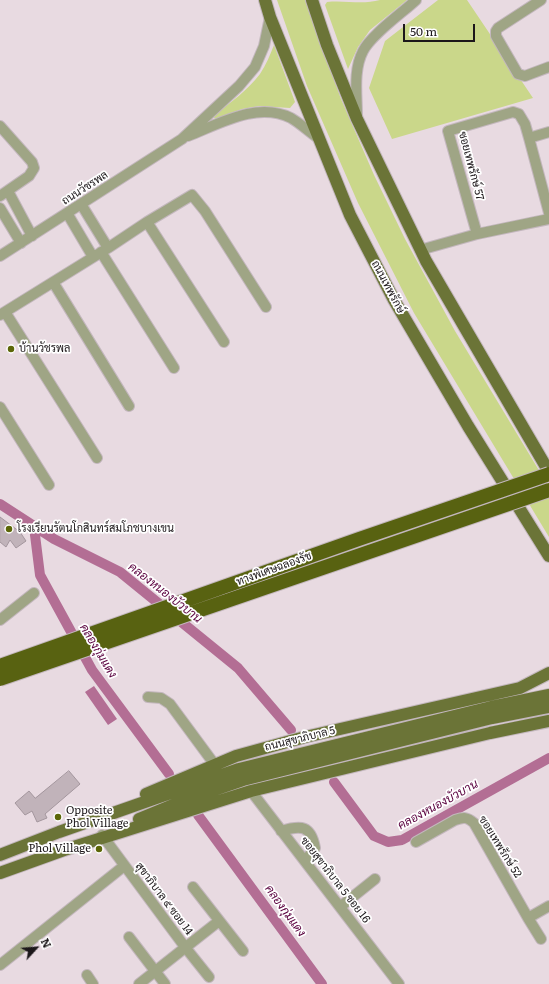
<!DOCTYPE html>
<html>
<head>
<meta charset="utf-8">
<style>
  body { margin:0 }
  #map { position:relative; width:549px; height:984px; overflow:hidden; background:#e8dae1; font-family:Literata,serif }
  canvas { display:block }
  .north { position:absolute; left:16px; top:928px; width:40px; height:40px; -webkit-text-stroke:3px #fff; paint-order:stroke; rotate:64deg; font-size:11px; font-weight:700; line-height:16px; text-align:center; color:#1c171a }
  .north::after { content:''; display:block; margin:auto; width:14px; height:18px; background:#1c171a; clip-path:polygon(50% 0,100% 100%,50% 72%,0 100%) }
  .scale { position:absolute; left:403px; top:24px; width:72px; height:18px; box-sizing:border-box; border:2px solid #1c171a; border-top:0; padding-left:5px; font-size:12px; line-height:14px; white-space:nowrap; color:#1c171a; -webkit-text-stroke:3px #fff; paint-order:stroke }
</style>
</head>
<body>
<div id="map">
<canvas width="549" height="984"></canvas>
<div class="north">N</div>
<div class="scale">50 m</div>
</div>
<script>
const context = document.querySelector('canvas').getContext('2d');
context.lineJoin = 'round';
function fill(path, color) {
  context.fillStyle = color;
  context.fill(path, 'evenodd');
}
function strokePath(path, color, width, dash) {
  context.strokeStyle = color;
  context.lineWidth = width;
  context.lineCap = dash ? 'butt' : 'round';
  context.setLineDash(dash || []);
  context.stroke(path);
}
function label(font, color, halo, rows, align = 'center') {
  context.font = font + ' Literata,Sarabun,serif';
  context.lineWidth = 3.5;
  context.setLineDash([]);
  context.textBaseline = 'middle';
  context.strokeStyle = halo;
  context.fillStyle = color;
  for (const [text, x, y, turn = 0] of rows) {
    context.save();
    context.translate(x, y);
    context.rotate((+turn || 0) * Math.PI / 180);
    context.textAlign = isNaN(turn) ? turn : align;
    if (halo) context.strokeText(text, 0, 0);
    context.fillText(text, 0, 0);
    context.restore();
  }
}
const green = new Path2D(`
  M 277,0 L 305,0 L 341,99 L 374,175 L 405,239 L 455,331 L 549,487 L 549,537 L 414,313 L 358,203 L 307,86 Z
  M 380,0 L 407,0 L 370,30 L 358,47 L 348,69 L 325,5 L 327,2 C 345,0 362,5 380,0 Z
  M 438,0 L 467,0 L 533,98 L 392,139 L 369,88 L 385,41 Z
  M 274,45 L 295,102 L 290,108 L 259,106 L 242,109 L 218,118 L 214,118 L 215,115 C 231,102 248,90 260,74 C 266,65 270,55 274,45 Z`);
const water = new Path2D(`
  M 94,686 L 117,719 L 108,725 L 85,692 Z`);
const canal = new Path2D(`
  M 0,504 L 54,539 L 120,572 L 238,668 L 291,730
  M 34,527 L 40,575 L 92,670 L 169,774
  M 334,782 L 374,836 L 388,842 L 402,840 L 549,758
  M 198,815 L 322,984`);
const building = new Path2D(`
  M 0,517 L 20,532 L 26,541 L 16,548 L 10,540 L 6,547 L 0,542 Z
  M 69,771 L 80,784 L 45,814 L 47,818 L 37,822 L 32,811 L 25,815 L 15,803 L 29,791 L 35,798 Z`);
const minor = new Path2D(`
  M 541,0 L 498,28 L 496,31 L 496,36 L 518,74 L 525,76 L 549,67
  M 357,116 C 357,95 353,70 363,51 C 371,35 402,13 416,0
  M 0,126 L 32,162 L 34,168 L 29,176 L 0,196
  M 549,132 L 529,138 L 549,213
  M 188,136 C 219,124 257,101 291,118 C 300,123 309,132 318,138
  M 8,191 L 32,236
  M 81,204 L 108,248
  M 0,208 L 21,243
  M 67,213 L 93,257
  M 147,222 L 224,342
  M 477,234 L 448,131 L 513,112 L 519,114 L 525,124 L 529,138
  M 420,250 L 477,234 L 549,219
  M 101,252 L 174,368
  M 0,256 L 182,139 L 239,86 L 255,67 L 264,46 L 270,17
  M 53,282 L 129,406
  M 5,312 L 97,458
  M 0,315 L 108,248 L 147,222 L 192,195 L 205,211 L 266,307
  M 0,407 L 49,485
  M 0,620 L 34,593
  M 148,697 L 161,698 L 170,704 L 215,765
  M 251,791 L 399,984
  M 281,831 C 301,825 311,825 315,848 L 305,861
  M 102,835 L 185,947 L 209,977
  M 416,842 L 455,820 C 464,817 467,817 474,823 L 528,918 L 549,906
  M 193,887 L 243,951
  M 340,907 L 375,879
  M 528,918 L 541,939
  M 129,937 L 165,984
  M 0,965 L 124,866
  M 87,975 L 93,984
  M 139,984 L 219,921`);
const major = new Path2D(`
  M 265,0 L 270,17 L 350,215 L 394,300 L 468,426 L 549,556
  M 312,0 L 327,45 L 357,119 L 426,261 L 549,472
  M 146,794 L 236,756 L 305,737 L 520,688 L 549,673
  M 139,819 L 185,800 L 243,780 L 492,718 L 549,707
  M 0,855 L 59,832 L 239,769 L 491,707 L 549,695
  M 0,873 L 64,850 L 251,791 L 490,733 L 549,721`);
const highwayBridge = new Path2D(`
  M 0,666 L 359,539 L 549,474
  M 0,679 L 549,490`);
const markers = [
  [11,349,4,"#5c6608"],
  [9,529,4,"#5c6608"],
  [58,817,4,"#5c6608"],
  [99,849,4,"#5c6608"]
];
const streetNames = [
  ["ซอยเทพรักษ์ 57",471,166,75],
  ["ถนนวัชรพล",85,188,-33],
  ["ถนนเทพรักษ์",388,287,62],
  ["ทางพิเศษฉลองรัช",274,569,-20],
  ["ถนนสุขาภิบาล 5",300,739,-14],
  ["ซอยเทพรักษ์ 52",500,847,58],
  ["ซอยสุขาภิบาล 5 ซอย 16",335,880,52],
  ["สุขาภิบาล ๕ ซอย 14",164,899,53]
];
const poiNames = [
  ["บ้านวัชรพล",19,349],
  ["โรงเรียนรัตนโกสินทร์สมโภชบางเขน",17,529],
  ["Opposite",66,811],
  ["Phol Village",66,824],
  ["Phol Village",91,849,"right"]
];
const waterNames = [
  ["คลองหนองบัวบาน",165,593,38],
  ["คลองกุ่มแดง",98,651,59],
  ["คลองหนองบัวบาน",438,805,-29],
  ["คลองกุ่มแดง",285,911,54]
];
fill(green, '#cad78a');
fill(water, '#b36e94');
strokePath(canal, '#b36e94', 10);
fill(building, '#c1b3ba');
strokePath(building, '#a3969d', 1);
strokePath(minor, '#c3b7bd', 12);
strokePath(major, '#c3b7bd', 14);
strokePath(minor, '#9fa585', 10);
strokePath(major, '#6b7437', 12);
strokePath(highwayBridge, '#c3b7bd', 16, []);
strokePath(highwayBridge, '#586211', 14);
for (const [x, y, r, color] of markers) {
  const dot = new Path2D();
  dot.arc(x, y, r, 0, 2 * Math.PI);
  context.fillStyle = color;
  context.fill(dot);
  strokePath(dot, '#fff', 1.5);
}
label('11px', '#1c171a', '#fff', streetNames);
label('11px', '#1c171a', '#fff', poiNames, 'left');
label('italic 12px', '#5a023f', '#fff', waterNames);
</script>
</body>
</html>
